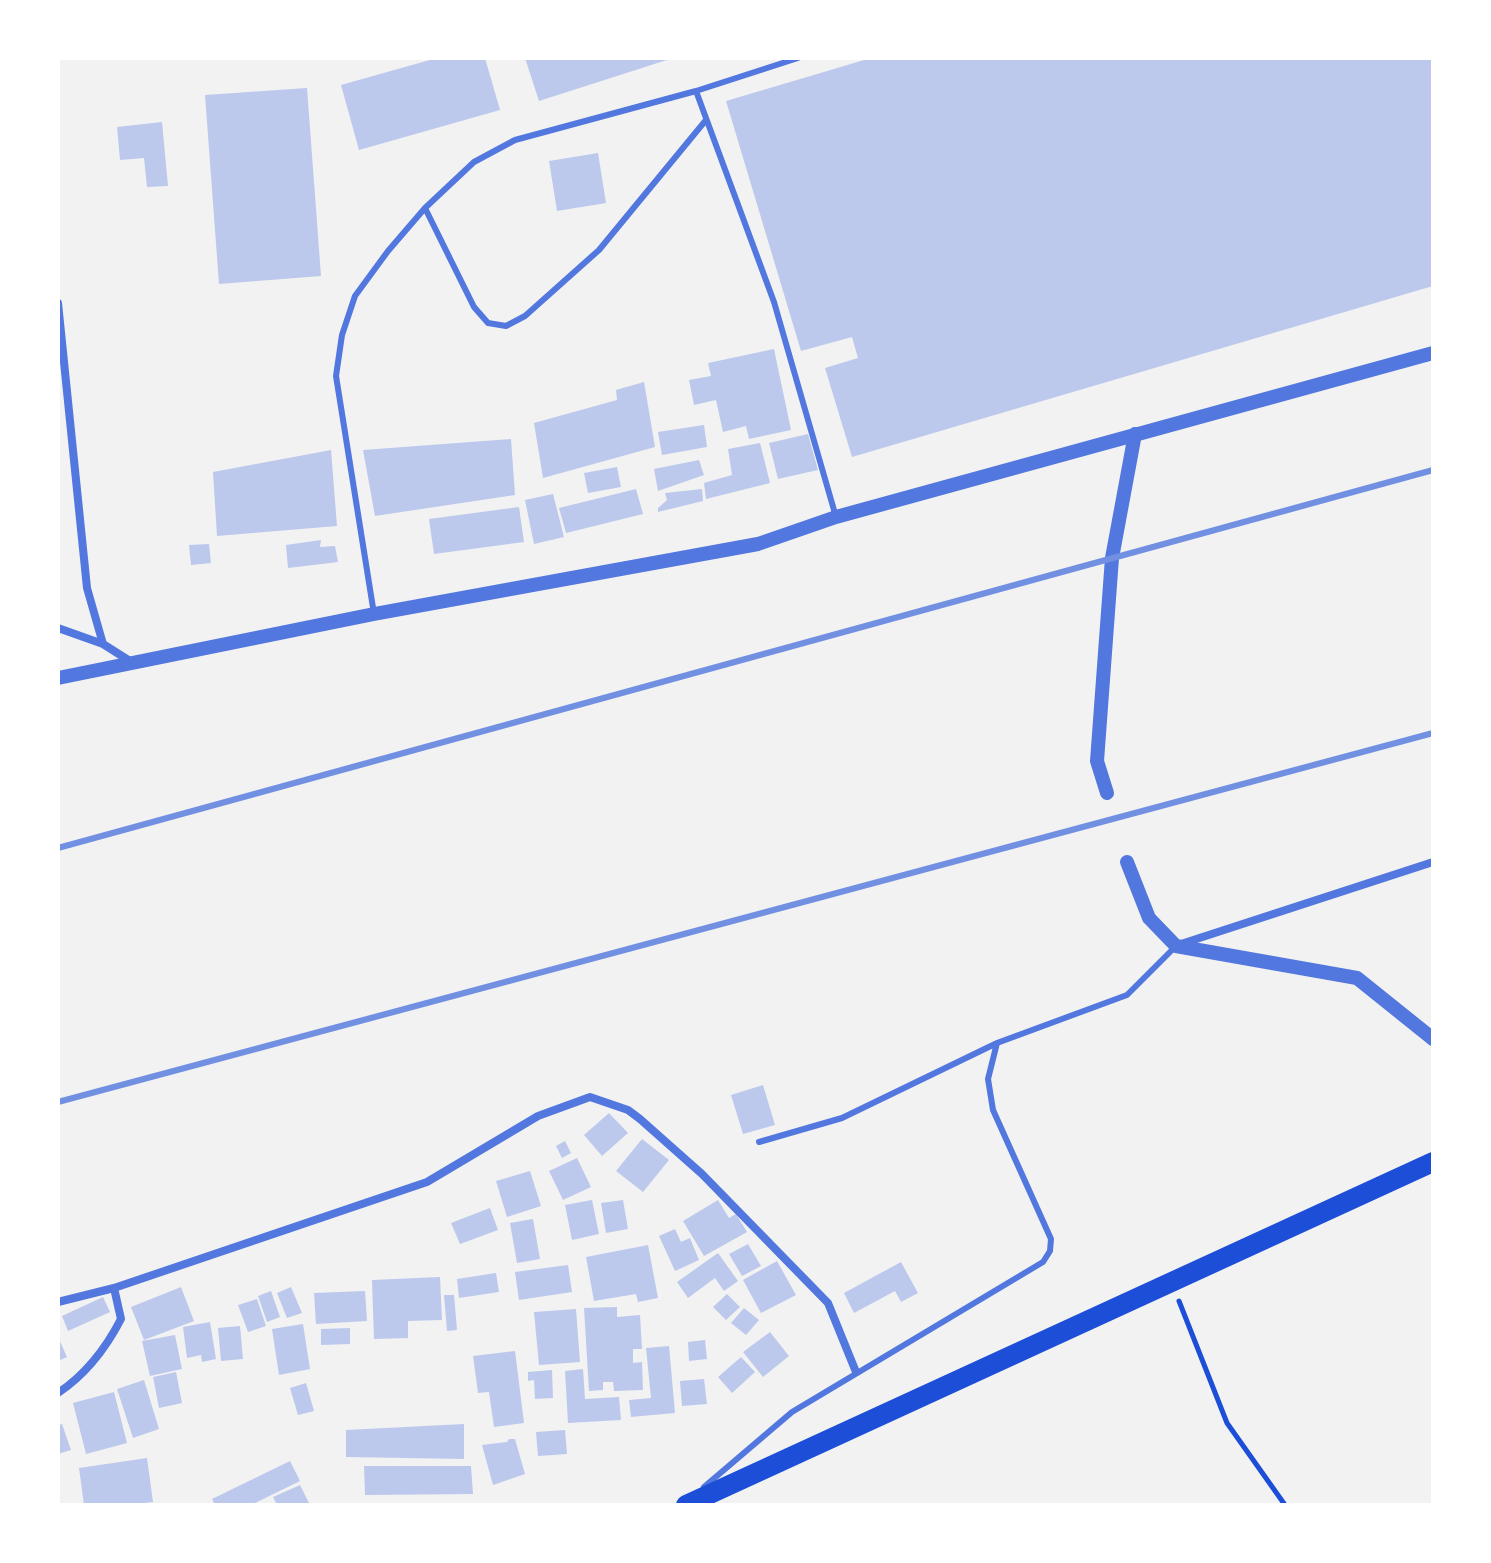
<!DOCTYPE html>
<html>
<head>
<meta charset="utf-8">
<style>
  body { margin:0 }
  #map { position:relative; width:1491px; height:1563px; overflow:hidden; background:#f2f2f2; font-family:Overpass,sans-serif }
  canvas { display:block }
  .frame { position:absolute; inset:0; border:60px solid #fff; pointer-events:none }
</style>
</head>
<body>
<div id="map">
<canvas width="1491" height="1563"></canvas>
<div class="frame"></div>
</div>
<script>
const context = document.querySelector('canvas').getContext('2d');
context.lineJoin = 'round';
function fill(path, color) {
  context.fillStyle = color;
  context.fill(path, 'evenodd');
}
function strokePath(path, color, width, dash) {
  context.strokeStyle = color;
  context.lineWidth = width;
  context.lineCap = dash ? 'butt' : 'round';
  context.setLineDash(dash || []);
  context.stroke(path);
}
const building = new Path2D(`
  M 437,58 L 485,58 L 500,110 L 359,150 L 341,85 Z
  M 525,58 L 670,58 L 670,59 L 539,101 Z
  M 871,58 L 1433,58 L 1433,286 L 852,457 L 825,368 L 858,358 L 852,337 L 801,351 L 726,101 Z
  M 307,88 L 321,276 L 219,284 L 205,95 Z
  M 162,122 L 168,186 L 147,187 L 144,158 L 120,160 L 117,127 Z
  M 598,153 L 606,203 L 557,211 L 549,161 Z
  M 774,349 L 791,430 L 749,439 L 746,426 L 723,432 L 716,400 L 694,405 L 689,380 L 711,376 L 708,363 Z
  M 644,382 L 655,447 L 543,478 L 534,423 L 617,400 L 616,390 Z
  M 704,425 L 707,447 L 662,455 L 658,432 Z
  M 808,434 L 818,470 L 778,479 L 769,443 Z
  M 511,439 L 515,495 L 375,516 L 363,450 Z
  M 760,443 L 770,483 L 706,499 L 704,483 L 732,475 L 728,449 Z
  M 331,450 L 337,526 L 217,536 L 213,472 Z
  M 699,460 L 704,475 L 658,491 L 654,469 Z
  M 617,467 L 621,487 L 588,493 L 584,473 Z
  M 636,489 L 643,514 L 566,533 L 559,508 Z
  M 702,489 L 703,501 L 658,512 L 658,508 L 667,500 L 665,493 Z
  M 553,494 L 564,537 L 534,544 L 525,500 Z
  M 519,507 L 524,542 L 434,554 L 429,519 Z
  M 321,540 L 320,547 L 335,546 L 338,562 L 288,568 L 286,545 Z
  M 209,544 L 211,563 L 191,565 L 189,545 Z
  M 763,1085 L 775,1125 L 743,1134 L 731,1095 Z
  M 609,1113 L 628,1133 L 602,1156 L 584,1135 Z
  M 642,1139 L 669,1160 L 643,1192 L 616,1171 Z
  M 565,1141 L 571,1153 L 562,1158 L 556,1146 Z
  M 577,1158 L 591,1187 L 563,1200 L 549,1171 Z
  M 530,1171 L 541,1206 L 507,1217 L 496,1181 Z
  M 592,1200 L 599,1234 L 572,1240 L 565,1205 Z
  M 623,1200 L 628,1229 L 606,1233 L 601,1203 Z
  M 718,1200 L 729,1218 L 736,1214 L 747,1232 L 704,1256 L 683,1221 Z
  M 490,1208 L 498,1230 L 460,1244 L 451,1223 Z
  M 533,1219 L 540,1259 L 517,1263 L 510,1223 Z
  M 675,1229 L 681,1242 L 690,1238 L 699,1260 L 675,1271 L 659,1236 Z
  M 748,1244 L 761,1266 L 742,1276 L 729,1254 Z
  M 648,1245 L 658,1298 L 638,1302 L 636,1294 L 594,1301 L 586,1257 Z
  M 718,1253 L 738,1281 L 724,1291 L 715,1278 L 688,1298 L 677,1282 Z
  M 777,1261 L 796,1295 L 761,1313 L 743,1280 Z
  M 901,1262 L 918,1293 L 901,1302 L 895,1291 L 854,1313 L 844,1293 Z
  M 568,1265 L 572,1292 L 519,1300 L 515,1272 Z
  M 496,1273 L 499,1292 L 459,1298 L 457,1279 Z
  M 440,1277 L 442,1320 L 408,1321 L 408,1338 L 374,1339 L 372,1280 Z
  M 181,1287 L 194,1321 L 144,1340 L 131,1307 Z
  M 291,1287 L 302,1313 L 287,1318 L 277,1293 Z
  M 271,1291 L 280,1317 L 267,1322 L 258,1296 Z
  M 365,1291 L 367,1321 L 316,1324 L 314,1293 Z
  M 727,1294 L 740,1307 L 726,1320 L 713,1307 Z
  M 444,1295 L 454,1295 L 457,1330 L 447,1331 Z
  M 103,1297 L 110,1312 L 68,1331 L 62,1316 Z
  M 257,1299 L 266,1326 L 248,1332 L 238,1305 Z
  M 617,1307 L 617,1317 L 640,1315 L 642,1349 L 633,1349 L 633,1363 L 642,1362 L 643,1390 L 614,1391 L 613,1382 L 603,1382 L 603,1390 L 589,1391 L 584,1308 Z
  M 744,1308 L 759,1320 L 746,1335 L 731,1323 Z
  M 576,1309 L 580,1362 L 539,1365 L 534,1312 Z
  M 210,1322 L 216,1359 L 202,1362 L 201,1355 L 187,1358 L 183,1327 Z
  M 303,1324 L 310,1369 L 279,1375 L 272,1329 Z
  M 240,1326 L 243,1359 L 221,1361 L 218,1328 Z
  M 350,1328 L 350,1344 L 321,1345 L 321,1329 Z
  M 770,1332 L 789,1356 L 763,1377 L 743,1352 Z
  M 175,1335 L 182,1369 L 150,1376 L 142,1341 Z
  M 58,1337 L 67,1357 L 58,1361 Z
  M 705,1340 L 707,1359 L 689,1361 L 688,1342 Z
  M 669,1346 L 675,1413 L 631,1417 L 629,1400 L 651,1398 L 646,1348 Z
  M 515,1351 L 524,1423 L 494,1427 L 489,1392 L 478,1393 L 473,1356 Z
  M 741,1357 L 755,1372 L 732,1393 L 718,1377 Z
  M 583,1369 L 585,1399 L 619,1397 L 621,1420 L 568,1423 L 565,1371 Z
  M 552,1370 L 553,1398 L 535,1399 L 534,1380 L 528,1381 L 528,1372 Z
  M 176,1372 L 182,1403 L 159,1408 L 153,1377 Z
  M 704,1379 L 707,1404 L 682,1406 L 680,1381 Z
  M 144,1380 L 159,1429 L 133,1438 L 117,1389 Z
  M 306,1383 L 314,1411 L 298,1415 L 290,1388 Z
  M 114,1392 L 127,1443 L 86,1454 L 73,1403 Z
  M 62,1424 L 71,1450 L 58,1454 L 58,1425 Z
  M 464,1424 L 464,1459 L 346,1457 L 346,1430 Z
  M 565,1430 L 567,1454 L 538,1456 L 536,1432 Z
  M 509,1439 L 515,1439 L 525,1474 L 493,1485 L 482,1445 L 507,1442 Z
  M 147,1458 L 153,1502 L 128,1505 L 84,1505 L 79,1468 Z
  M 290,1461 L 300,1481 L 251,1505 L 215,1505 L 212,1499 Z
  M 364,1466 L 471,1466 L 473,1494 L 365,1495 Z
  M 300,1485 L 310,1505 L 277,1505 L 273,1497 Z`);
const path = new Path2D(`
  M 1179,1301 L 1227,1423 L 1285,1505`);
const service = new Path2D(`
  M 696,91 L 774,302 L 836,517
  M 425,208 L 474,307 L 488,323 L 506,326 L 525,316 L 599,250 L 706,120
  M 374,614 L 336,376 L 342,335 L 355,296 L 388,251 L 425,208 L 474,162 L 515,140 L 696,91 L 798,58
  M 759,1142 L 842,1118 L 997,1043 L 1127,995 L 1176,946
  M 704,1487 L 792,1412 L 1043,1262 L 1050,1251 L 1051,1239 L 993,1110 L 988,1079 L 997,1043`);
const minor = new Path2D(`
  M 58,303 L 87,588 L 103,644 L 133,663
  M 58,628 L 103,644
  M 1181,944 L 1433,862
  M 58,1302 L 114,1288 L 427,1182 L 538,1116 L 590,1097 L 628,1110 L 640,1119 L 702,1174 L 828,1303 L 856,1372
  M 58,1393 C 85,1375 106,1348 121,1319 L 114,1288`);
const tertiary = new Path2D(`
  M 58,678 L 374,614 L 758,544 L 836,517 L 1433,353
  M 1107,793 L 1097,761 L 1112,558 L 1135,434
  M 1127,862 L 1149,918 L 1176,946 L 1357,978 L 1433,1039`);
const primary = new Path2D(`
  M 686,1505 L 1433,1162`);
const rail = new Path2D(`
  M 58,848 L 1433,470
  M 58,1102 L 1433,733`);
fill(building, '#bdc9ec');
strokePath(path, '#1d4ed8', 5);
strokePath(service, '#5277de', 6);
strokePath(minor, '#5277de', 8);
strokePath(tertiary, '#5277de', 14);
strokePath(primary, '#1d4ed8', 20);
strokePath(rail, '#7290e2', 6);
</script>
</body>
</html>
